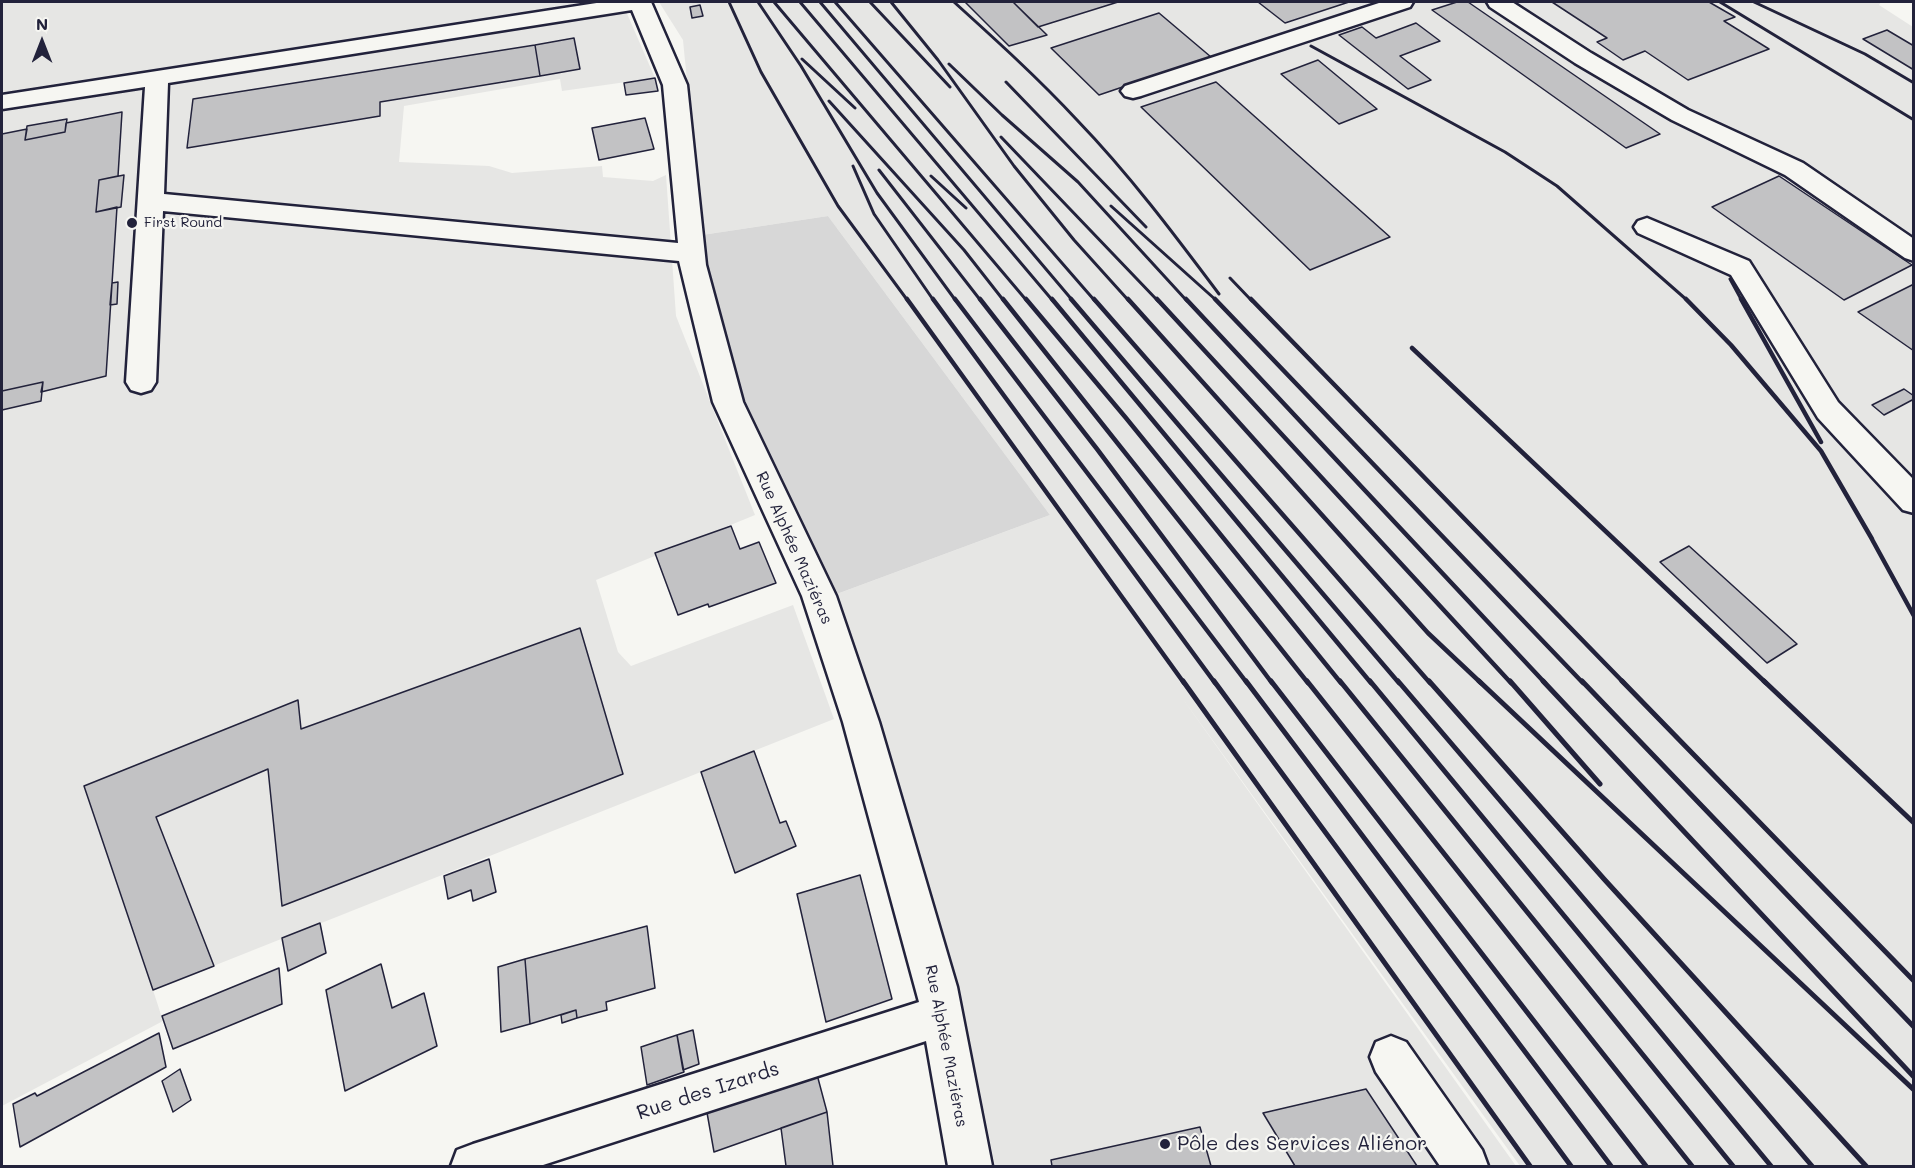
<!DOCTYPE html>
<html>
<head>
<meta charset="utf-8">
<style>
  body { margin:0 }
  #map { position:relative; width:1915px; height:1168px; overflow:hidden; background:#f6f6f2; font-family:Mali,sans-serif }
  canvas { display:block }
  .frame { position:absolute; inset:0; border:3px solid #22223b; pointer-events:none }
  .north { position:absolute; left:12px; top:12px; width:60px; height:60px; -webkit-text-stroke:4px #f6f6f2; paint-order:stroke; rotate:0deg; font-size:16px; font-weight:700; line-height:24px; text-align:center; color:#22223b }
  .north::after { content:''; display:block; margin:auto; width:21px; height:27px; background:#22223b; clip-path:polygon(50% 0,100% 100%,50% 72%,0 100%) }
</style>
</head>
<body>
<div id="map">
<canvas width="1915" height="1168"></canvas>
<div class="frame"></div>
<div class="north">N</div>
</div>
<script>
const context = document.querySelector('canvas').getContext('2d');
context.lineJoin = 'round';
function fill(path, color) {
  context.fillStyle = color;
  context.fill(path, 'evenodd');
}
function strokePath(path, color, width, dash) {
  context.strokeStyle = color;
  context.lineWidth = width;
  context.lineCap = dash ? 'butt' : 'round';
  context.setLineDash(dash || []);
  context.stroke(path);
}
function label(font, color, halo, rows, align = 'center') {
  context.font = font + ' Mali,sans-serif';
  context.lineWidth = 4.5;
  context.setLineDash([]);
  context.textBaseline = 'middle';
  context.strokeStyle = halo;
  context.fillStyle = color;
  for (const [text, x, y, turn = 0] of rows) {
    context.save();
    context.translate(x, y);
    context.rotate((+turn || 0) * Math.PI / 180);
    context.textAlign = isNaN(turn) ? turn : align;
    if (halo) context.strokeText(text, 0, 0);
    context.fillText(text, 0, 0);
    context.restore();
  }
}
const built = new Path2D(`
  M 2,2 L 622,2 L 655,78 L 562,91 L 560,79 L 404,106 L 399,162 L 489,166 L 512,173 L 602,166 L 603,177 L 653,181 L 666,175 L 676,316 L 755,515 L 596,580 L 618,652 L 631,666 L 793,605 L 834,719 L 153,990 L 163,1021 L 2,1106 Z
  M 659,2 L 1881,2 L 1879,5 L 1913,27 L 1913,1166 L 1520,1166 L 1180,695 L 1516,1166 L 995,1166 L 963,1007 L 855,647 L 834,595 L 1050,515 L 828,216 L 702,235 L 683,40 Z`);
const green = new Path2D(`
  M 828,216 L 1050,515 L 834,595 L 742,400 L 704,262 L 702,235 Z`);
const building = new Path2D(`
  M 965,2 L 1013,2 L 1047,35 L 1009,46 Z
  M 1013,2 L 1118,2 L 1038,27 Z
  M 1258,2 L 1349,2 L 1285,23 Z
  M 1457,2 L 1468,2 L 1660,134 L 1626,148 L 1432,10 Z
  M 1552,2 L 1709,2 L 1735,17 L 1724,21 L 1769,49 L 1688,80 L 1645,51 L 1623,60 L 1597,42 L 1607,38 Z
  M 700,5 L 703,16 L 692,18 L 690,7 Z
  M 1159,13 L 1211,57 L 1099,95 L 1051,48 Z
  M 1416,23 L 1440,41 L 1400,56 L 1431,80 L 1408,89 L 1339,35 L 1362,27 L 1376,38 Z
  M 1887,30 L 1914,46 L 1914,70 L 1863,39 Z
  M 574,38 L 580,69 L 540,76 L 535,45 Z
  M 535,45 L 540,76 L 380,102 L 380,116 L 187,148 L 193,99 Z
  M 1318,60 L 1377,109 L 1339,124 L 1281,74 Z
  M 655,78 L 658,91 L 626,95 L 624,83 Z
  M 1216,82 L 1390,237 L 1310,270 L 1141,107 Z
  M 122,112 L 118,176 L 99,180 L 96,212 L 117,207 L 106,376 L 41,392 L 43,382 L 2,391 L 2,134 L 27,129 L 25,140 L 65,132 L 66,123 Z
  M 645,118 L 654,149 L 599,160 L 592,128 Z
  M 67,119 L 65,132 L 25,140 L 27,126 Z
  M 124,175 L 121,207 L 96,212 L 99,180 Z
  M 1779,176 L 1912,265 L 1844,300 L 1712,207 Z
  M 118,282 L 117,304 L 110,305 L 112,283 Z
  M 1914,284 L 1914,351 L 1858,312 Z
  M 43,382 L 41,401 L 2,410 L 2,391 Z
  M 1904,389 L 1914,396 L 1914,399 L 1884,415 L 1872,405 Z
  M 731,526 L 740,549 L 759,542 L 776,583 L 709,607 L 708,604 L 678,615 L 655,553 Z
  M 1689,546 L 1797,644 L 1767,663 L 1660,562 Z
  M 580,628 L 623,774 L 282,906 L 268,769 L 156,817 L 214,966 L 153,990 L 84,786 L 298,700 L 301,729 Z
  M 754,751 L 780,823 L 786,821 L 796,846 L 735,873 L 701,772 Z
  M 489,859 L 496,892 L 473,901 L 471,890 L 448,899 L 444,876 Z
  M 860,875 L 892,999 L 826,1022 L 797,894 Z
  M 320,923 L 326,953 L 288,971 L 282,938 Z
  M 647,926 L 655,988 L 606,1002 L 607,1010 L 577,1018 L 576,1010 L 530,1024 L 525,959 Z
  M 525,959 L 530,1024 L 501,1032 L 498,967 Z
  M 381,964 L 392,1008 L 424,993 L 437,1046 L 345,1091 L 326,990 Z
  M 279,968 L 282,1004 L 173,1049 L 162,1016 Z
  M 576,1010 L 577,1018 L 562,1023 L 561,1015 Z
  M 693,1030 L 699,1064 L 683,1070 L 677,1035 Z
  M 159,1033 L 166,1067 L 20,1147 L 13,1104 L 35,1093 L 37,1096 Z
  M 677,1035 L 684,1072 L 647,1085 L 641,1047 Z
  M 815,1067 L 827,1112 L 714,1152 L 706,1107 Z
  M 180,1069 L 191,1100 L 173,1112 L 162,1081 Z
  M 1366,1089 L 1417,1166 L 1295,1166 L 1263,1113 Z
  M 827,1112 L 833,1166 L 786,1166 L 781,1128 Z
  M 1200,1127 L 1211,1166 L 1052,1166 L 1051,1160 Z`);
const minor = new Path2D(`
  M 603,2 L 651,2 L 687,85 L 706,265 L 743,402 L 836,596 L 879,722 L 957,987 L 992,1166 L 948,1166 L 926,1041 L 540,1166 L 451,1166 L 457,1150 L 473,1144 L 919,1002 L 843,722 L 802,596 L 713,402 L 679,261 L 163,211 L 156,382 L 151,390 L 141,393 L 131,390 L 126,382 L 145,87 L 2,109 L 2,95 ZM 632,10 L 663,85 L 678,243 L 164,194 L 168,83 Z
  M 1382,2 L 1413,2 L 1410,7 L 1141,96 L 1133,98 L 1125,96 L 1121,91 L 1125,86 Z
  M 1487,2 L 1512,2 L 1591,53 L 1688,110 L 1803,163 L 1914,239 L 1914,261 L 1905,258 L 1785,175 L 1672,120 L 1575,63 L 1490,7 Z
  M 1647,218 L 1749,261 L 1838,402 L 1914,480 L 1914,513 L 1903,510 L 1818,418 L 1731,275 L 1638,233 L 1634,227 L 1638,221 Z
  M 1391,1036 L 1406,1042 L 1482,1150 L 1488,1166 L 1440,1166 L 1376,1072 L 1370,1057 L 1376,1042 Z`);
const railFar2 = new Path2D(`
  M 729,2 L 761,72 L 838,206 L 908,301
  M 758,2 L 801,66 L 877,193 L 956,301
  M 774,2 L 1027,301
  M 800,2 L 1053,301
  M 820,2 L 1073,301
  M 835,2 L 1095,301
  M 870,2 L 950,87
  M 891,2 L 938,60 L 1014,166 L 1074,240 L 1129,301
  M 954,2 C 996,40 1038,78 1077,120 C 1129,174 1174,234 1219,294
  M 1720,2 L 1914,120
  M 1754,2 L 1865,54 L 1914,83
  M 1311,46 L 1505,152 L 1557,186 L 1688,301
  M 802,59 L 855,108
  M 949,64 L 1002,115 L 1078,182 L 1187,301
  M 1006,82 L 1146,227
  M 829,101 L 964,250 L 1004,301
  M 1001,137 L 1158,301
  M 853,166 L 874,214 L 934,301
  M 879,170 L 981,301
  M 931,176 L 966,208
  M 1111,206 L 1217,301
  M 1230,278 L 1252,301
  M 1730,279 L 1742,301`);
const railFar1 = new Path2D(`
  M 907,299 L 1184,683
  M 933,299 L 1215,683
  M 955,299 L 1247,683
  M 980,299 L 1097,449 L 1272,683
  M 1003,299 L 1308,683
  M 1026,299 L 1126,418 L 1341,683
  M 1052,299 L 1371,683
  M 1071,299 L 1399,683
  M 1094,299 L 1430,683
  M 1128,299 L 1428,633 L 1481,683
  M 1157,299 L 1511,683
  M 1186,299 L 1545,683
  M 1215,299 L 1583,683
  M 1251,299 L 1624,683
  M 1686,299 L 1731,345 L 1821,451 L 1872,539
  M 1741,299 L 1821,442
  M 1412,348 L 1766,683
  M 1868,532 L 1914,616`);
const rail = new Path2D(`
  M 1183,681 L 1530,1166
  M 1214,681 L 1571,1166
  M 1246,681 L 1611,1166
  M 1271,681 L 1646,1166
  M 1307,681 L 1692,1166
  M 1340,681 L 1733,1166
  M 1370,681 L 1771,1166
  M 1398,681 L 1812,1166
  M 1429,681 L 1604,879 L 1866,1166
  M 1479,681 L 1914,1090
  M 1510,681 L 1600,784
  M 1543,681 L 1914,1077
  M 1582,681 L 1914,1027
  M 1622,681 L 1914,981
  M 1764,681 L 1914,823`);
const markers = [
  [132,223,6,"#22223b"],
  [1165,1144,6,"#22223b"]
];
const farPoinames = [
  ["First Round",144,223]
];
const streetNames = [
  ["Rue Alphée Maziéras",794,548,66],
  ["Rue Alphée Maziéras",946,1046,79]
];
const nearStreetnames = [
  ["Rue des Izards",708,1091,-18]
];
const nearPoinames = [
  ["Pôle des Services Aliénor",1177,1144]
];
fill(built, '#e6e6e4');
fill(green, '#d7d7d7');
fill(building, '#c2c2c4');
strokePath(building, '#22223b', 1.5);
strokePath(minor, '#22223b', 5);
fill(minor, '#f6f6f2');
strokePath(railFar2, '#22223b', 3);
strokePath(railFar1, '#22223b', 4.5);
strokePath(rail, '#22223b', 5);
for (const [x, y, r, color] of markers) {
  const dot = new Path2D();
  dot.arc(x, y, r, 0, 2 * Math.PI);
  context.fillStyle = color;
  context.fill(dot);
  strokePath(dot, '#f6f6f2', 2);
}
label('14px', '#22223b', '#f6f6f2', farPoinames, 'left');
label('16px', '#22223b', '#f6f6f2', streetNames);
label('20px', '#22223b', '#f6f6f2', nearStreetnames);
label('20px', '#22223b', '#f6f6f2', nearPoinames, 'left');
</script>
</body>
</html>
